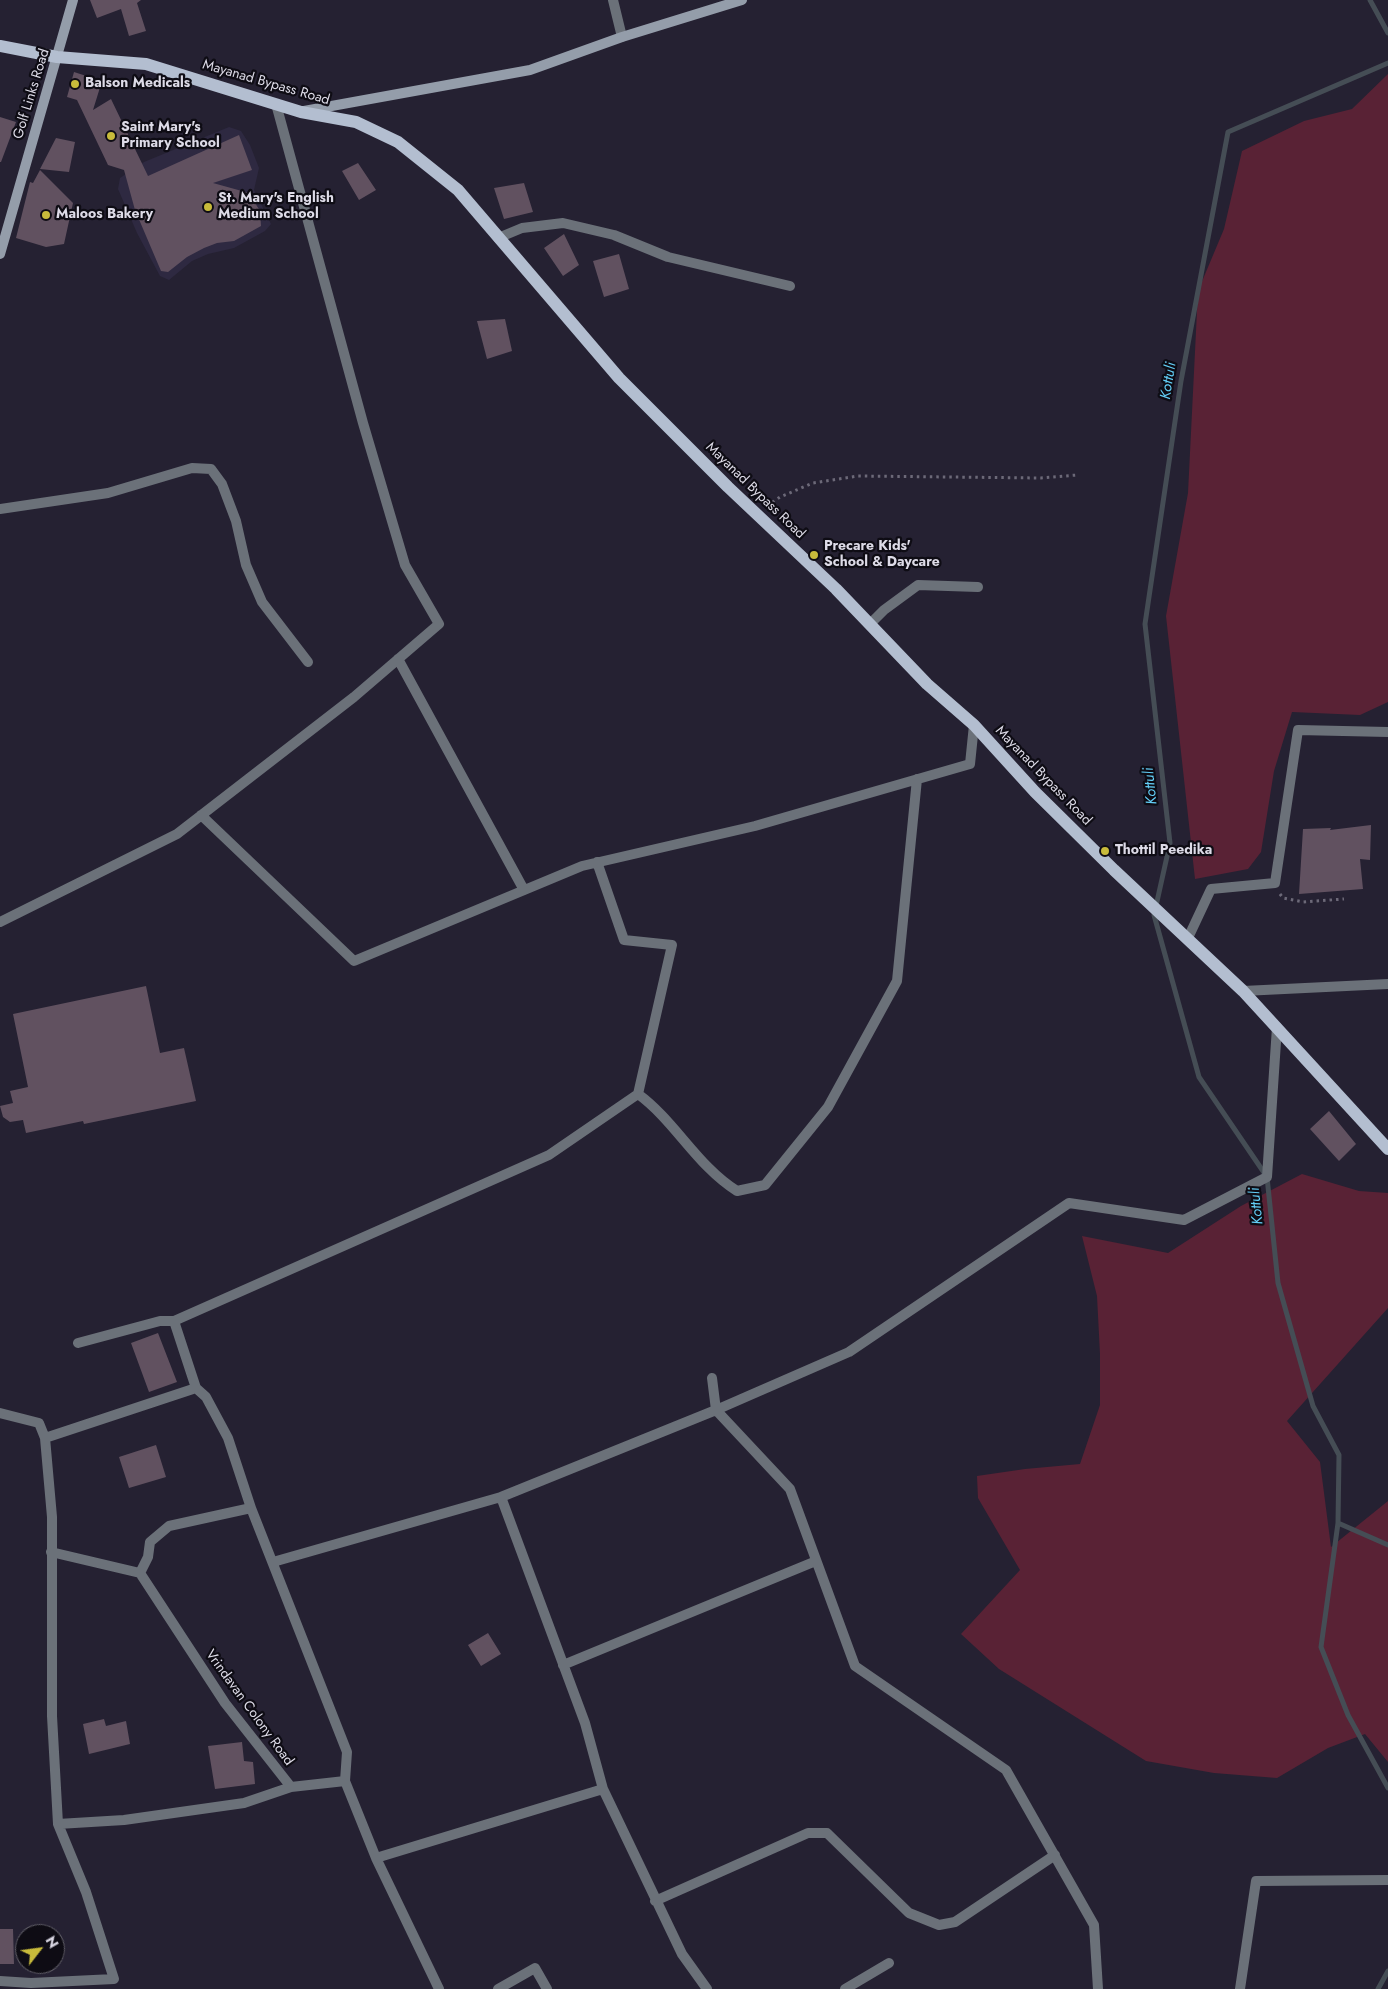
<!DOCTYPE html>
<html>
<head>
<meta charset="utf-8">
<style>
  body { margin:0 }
  #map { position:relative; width:1388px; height:1989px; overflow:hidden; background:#252132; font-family:Jost,sans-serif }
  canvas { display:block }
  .north { position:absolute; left:15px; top:1924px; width:50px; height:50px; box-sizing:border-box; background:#0e0c14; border:1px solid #615f68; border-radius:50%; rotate:60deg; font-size:14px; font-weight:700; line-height:20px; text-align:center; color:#dddbe7 }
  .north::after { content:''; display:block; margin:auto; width:18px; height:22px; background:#c8bb3b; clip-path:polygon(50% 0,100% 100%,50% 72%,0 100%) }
</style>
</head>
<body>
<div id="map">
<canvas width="1388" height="1989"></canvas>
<div class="north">N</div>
</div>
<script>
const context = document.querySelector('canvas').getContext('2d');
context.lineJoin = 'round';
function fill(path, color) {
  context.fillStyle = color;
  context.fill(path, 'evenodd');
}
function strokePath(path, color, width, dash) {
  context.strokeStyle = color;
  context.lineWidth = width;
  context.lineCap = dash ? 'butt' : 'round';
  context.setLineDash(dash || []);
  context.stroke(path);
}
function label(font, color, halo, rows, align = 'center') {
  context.font = font + ' Jost,sans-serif';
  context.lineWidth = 4.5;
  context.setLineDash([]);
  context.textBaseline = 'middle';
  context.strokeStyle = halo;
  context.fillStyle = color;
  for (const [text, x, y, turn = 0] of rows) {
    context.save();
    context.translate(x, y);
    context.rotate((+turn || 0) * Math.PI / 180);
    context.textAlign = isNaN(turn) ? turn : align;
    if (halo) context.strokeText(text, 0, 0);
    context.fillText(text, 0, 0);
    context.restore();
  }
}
const built = new Path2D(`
  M 229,127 L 241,131 L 250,145 L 259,168 L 254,190 L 271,224 L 265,231 L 234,248 L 208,254 L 192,261 L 169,280 L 160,276 L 137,233 L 118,189 L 120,178 L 144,162 Z`);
const green = new Path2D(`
  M 1388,74 L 1388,702 L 1360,715 L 1292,712 L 1274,771 L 1261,852 L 1248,869 L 1195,879 L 1166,616 L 1188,493 L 1198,291 L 1224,229 L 1242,151 L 1304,121 L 1352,109 Z
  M 1302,1174 L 1359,1191 L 1388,1193 L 1388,1308 L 1287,1421 L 1320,1462 L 1331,1547 L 1388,1501 L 1388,1762 L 1365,1734 L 1328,1748 L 1277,1778 L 1214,1773 L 1146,1761 L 999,1669 L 961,1634 L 1020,1570 L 978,1498 L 977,1476 L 1025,1469 L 1080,1464 L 1100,1405 L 1100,1354 L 1097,1296 L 1082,1236 L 1168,1253 L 1241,1206 Z`);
const stream = new Path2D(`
  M 1370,0 L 1388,33
  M 1388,63 L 1228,132 L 1181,381 L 1145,624 L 1170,843 L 1154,915 L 1199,1077 L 1267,1177 L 1278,1283 L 1313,1406 L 1339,1455 L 1338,1523 L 1388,1545
  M 1338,1523 L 1321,1647 L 1348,1715 L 1388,1788
  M 1378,1989 L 1388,1971`);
const building = new Path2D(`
  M 90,0 L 141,0 L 137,3 L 146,31 L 129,36 L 121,9 L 97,18 Z
  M 74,72 L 102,81 L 93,110 L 111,99 L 148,176 L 239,135 L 252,170 L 213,183 L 249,193 L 260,211 L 261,226 L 234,241 L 217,243 L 204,248 L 187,257 L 168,272 L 161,271 L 135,210 L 124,170 L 108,165 L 77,100 L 67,97 Z
  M 0,117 L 16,122 L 1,162 L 0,162 Z
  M 56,138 L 75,142 L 69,172 L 40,169 Z
  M 358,163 L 376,190 L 359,200 L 342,171 Z
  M 40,170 L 73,203 L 64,244 L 46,247 L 16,238 L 30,182 L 33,183 Z
  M 524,183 L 533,212 L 504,219 L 494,188 Z
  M 564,234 L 579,265 L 563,276 L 544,248 Z
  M 619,254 L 629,289 L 604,297 L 593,261 Z
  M 505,319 L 512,351 L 487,359 L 477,321 Z
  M 1371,825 L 1370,860 L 1360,859 L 1363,889 L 1299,894 L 1303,829 L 1331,828 L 1330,830 Z
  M 146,986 L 160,1053 L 184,1048 L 196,1101 L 84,1124 L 83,1121 L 26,1133 L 23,1120 L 10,1122 L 3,1117 L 0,1106 L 13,1103 L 10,1091 L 28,1087 L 13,1014 Z
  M 1329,1111 L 1356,1144 L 1339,1161 L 1310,1129 Z
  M 158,1333 L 177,1382 L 149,1392 L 131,1343 Z
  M 156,1445 L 166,1477 L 129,1488 L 119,1457 Z
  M 488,1633 L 501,1654 L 481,1666 L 468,1645 Z
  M 104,1719 L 106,1726 L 126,1721 L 130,1744 L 89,1754 L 83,1724 Z
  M 242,1742 L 244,1761 L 253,1762 L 255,1784 L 215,1789 L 208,1746 Z
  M 0,1929 L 13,1929 L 14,1964 L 0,1964 Z`);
const path = new Path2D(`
  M 767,506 L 780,497 L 813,483 L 858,476 L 1041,478 L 1077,475
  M 1280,894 L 1283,898 L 1303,902 L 1344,899`);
const street = new Path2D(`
  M 613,0 L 622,37
  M 498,238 L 522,228 L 563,223 L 614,235 L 668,257 L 790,286
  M 0,509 L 108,493 L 192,468 L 211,469 L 222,484 L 236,521 L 246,565 L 262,602 L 308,662
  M 870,624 L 884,610 L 918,585 L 978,587
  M 398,659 L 524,890
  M 201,815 L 354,961 L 582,866 L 755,826 L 970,764 L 974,725
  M 597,862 L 624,940 L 672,945 L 638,1094
  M 0,922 L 177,834 L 354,697 L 439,624 L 405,565 L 363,423 L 276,104
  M 1188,938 L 1211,889 L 1275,883 L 1298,730 L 1388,732
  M 1243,991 L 1388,984
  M 174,1321 L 196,1388 L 206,1397 L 228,1438 L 251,1508 L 347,1752 L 345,1781 L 291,1787
  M 78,1343 L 160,1321 L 174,1321 L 549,1155 L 638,1094 C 675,1121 697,1166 737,1191 L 765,1185 L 828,1107 L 897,981 L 917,779
  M 712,1378 L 716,1410 L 790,1489 L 855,1666 L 1006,1770 L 1094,1925 L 1098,1989
  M 0,1413 L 39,1423 L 45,1438 L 52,1517 L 52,1716 L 58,1824
  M 45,1438 L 196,1388
  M 501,1497 L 585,1723 L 603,1789
  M 273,1562 L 501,1497 L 716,1410 L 849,1352 L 1069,1203 L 1184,1220 L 1267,1177 L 1277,1027
  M 140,1573 L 148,1557 L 150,1542 L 169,1526 L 251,1508
  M 563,1665 L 816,1561
  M 345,1781 L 376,1858 L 603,1789 L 682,1954 L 707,1989
  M 376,1858 L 439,1989
  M 655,1901 L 808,1833 L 827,1833 L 909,1913 L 939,1925 L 955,1922 L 1055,1855
  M 0,1981 L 31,1983 L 114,1979 L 86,1892 L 58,1824 L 124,1820 L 244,1803 L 291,1787 L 225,1703 L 140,1573 L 51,1552
  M 498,1989 L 535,1968 L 547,1989
  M 845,1989 L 889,1963
  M 1240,1989 L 1256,1881 L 1388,1880`);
const secondary = new Path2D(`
  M 304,111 L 530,70 L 622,37 L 742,0
  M 0,254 L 73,0`);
const primary = new Path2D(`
  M 0,46 L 57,57 L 146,64 L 301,112 L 356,122 L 398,142 L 458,190 L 619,378 L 728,487 L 836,589 L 927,684 L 974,725 L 1035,792 L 1114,870 L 1243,991 L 1388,1149`);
const markers = [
  [75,84,5,"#c8bb3b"],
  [111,136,5,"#c8bb3b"],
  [208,207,5,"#c8bb3b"],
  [46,215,5,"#c8bb3b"],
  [814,555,5,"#c8bb3b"],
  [1105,851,5,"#c8bb3b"]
];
const streetNames = [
  ["Mayanad Bypass Road",266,83,16],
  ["Golf Links Road",32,94,-73],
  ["Mayanad Bypass Road",755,491,44],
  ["Mayanad Bypass Road",1043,776,46],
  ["Vrindavan Colony Road",249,1708,54]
];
const poiNames = [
  ["Balson Medicals",85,84],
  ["Saint Mary's",121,128],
  ["Primary School",121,144],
  ["St. Mary's English",218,199],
  ["Medium School",218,215],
  ["Maloos Bakery",56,215],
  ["Precare Kids'",824,547],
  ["School & Daycare",824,563],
  ["Thottil Peedika",1115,851]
];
const waterNames = [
  ["Kottuli",1169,381,-81],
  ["Kottuli",1151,786,-96],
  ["Kottuli",1257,1206,-96]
];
fill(built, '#2e2941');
fill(green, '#592235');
strokePath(stream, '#454d55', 5);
fill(building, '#615160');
strokePath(path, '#6c6978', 3, [2.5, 4]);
strokePath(street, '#6b7179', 10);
strokePath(secondary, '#949daa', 10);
strokePath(primary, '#b3bed0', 12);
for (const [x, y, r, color] of markers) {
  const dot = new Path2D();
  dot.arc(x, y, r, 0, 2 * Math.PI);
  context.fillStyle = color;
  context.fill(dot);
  strokePath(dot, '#0e0c14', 2);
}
label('14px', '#dddbe7', '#0e0c14', streetNames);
label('bold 14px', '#dddbe7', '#0e0c14', poiNames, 'left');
label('italic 15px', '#63cef6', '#0e0c14', waterNames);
</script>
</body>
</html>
